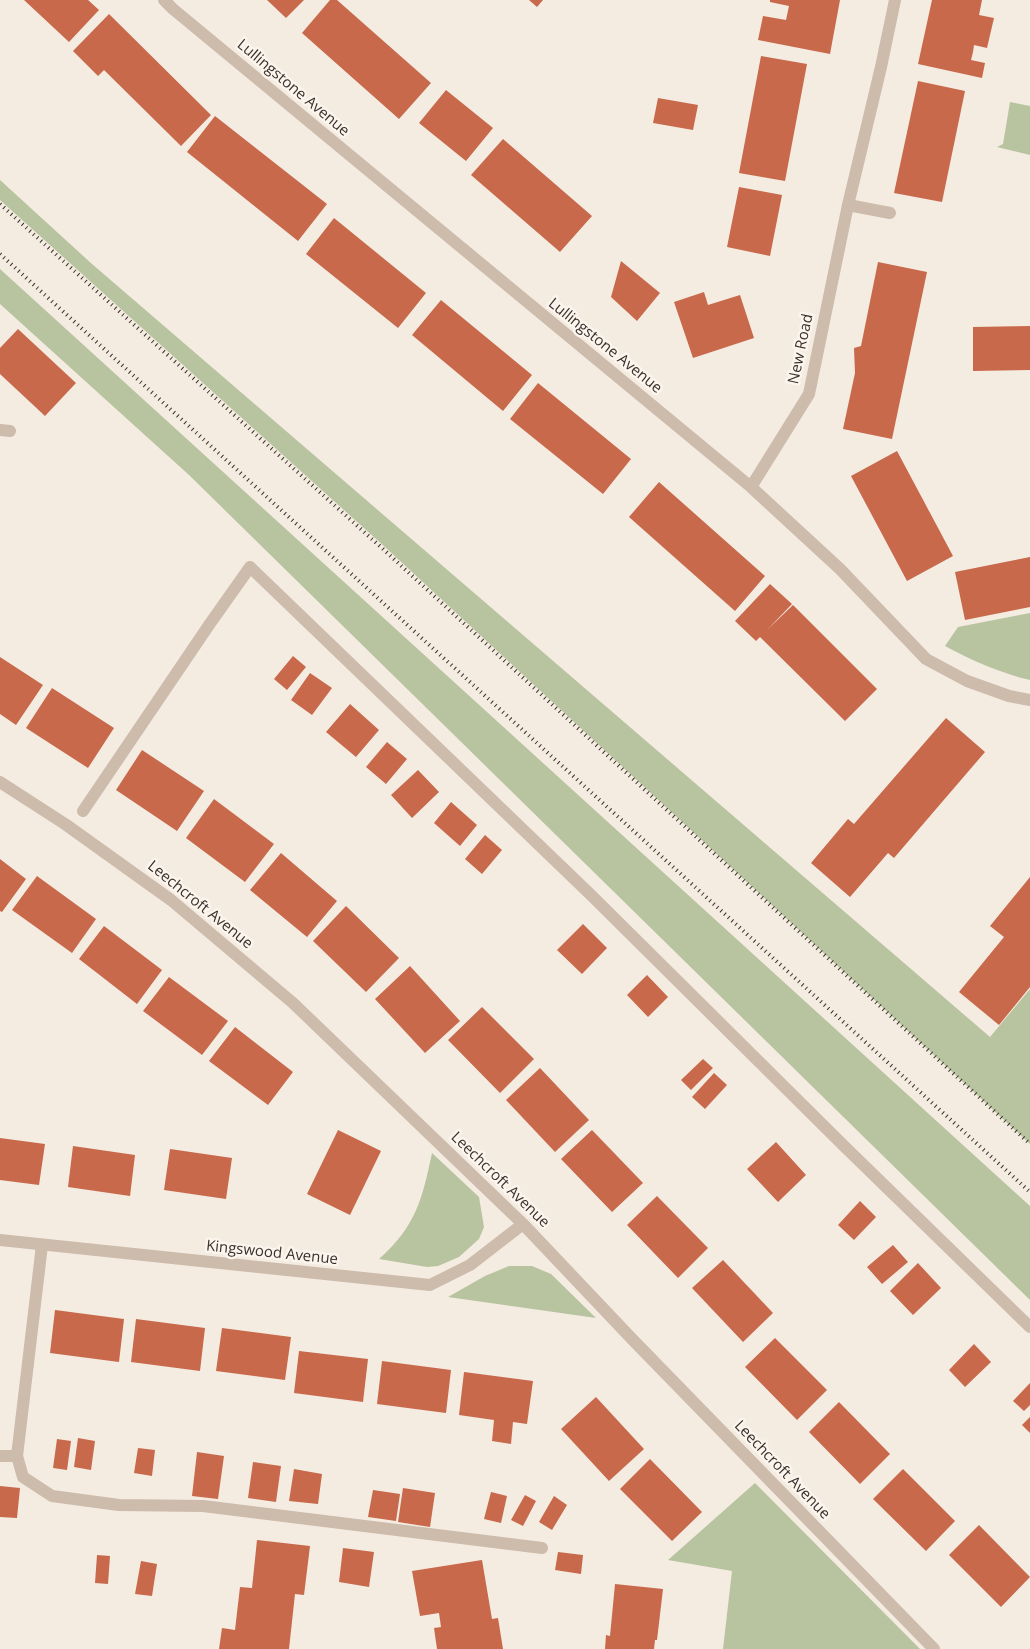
<!DOCTYPE html>
<html>
<head>
<meta charset="utf-8">
<style>
  body { margin:0 }
  canvas { display:block; background:#f4ebe1 }
</style>
</head>
<body>
<canvas width="1030" height="1649"></canvas>
<script>
const context = document.querySelector('canvas').getContext('2d');
context.lineJoin = 'round';
function fill(path, color) {
  context.fillStyle = color;
  context.fill(path, 'evenodd');
}
function strokePath(path, color, width, dash) {
  context.strokeStyle = color;
  context.lineWidth = width;
  context.lineCap = dash ? 'butt' : 'round';
  context.setLineDash(dash || []);
  context.stroke(path);
}
function label(font, color, halo, rows, align = 'center') {
  context.font = font + ' "Open Sans",sans-serif';
  context.lineWidth = 5;
  context.setLineDash([]);
  context.textBaseline = 'middle';
  context.strokeStyle = halo;
  context.fillStyle = color;
  for (const [text, x, y, turn = 0] of rows) {
    context.save();
    context.translate(x, y);
    context.rotate((+turn || 0) * Math.PI / 180);
    context.textAlign = isNaN(turn) ? turn : align;
    if (halo) context.strokeText(text, 0, 0);
    context.fillText(text, 0, 0);
    context.restore();
  }
}
const green = new Path2D(`
  M 1010,102 L 1030,106 L 1030,155 L 997,147 L 1003,144 Z
  M 0,180 L 92,264 L 990,1037 L 1030,989 L 1030,1144 L 385,547 L 0,200 Z
  M 0,269 L 1030,1206 L 1030,1300 L 189,475 L 0,304 Z
  M 1030,613 L 1030,680 C 1000,673 973,661 945,646 L 958,627 Z
  M 432,1153 L 479,1197 L 484,1227 L 479,1239 L 459,1257 L 438,1266 L 427,1267 L 379,1259 C 416,1226 422,1200 432,1153 Z
  M 509,1266 L 532,1266 L 551,1274 L 596,1318 L 448,1297 L 485,1276 Z
  M 755,1483 L 920,1649 L 723,1649 L 732,1571 L 668,1560 Z`);
const building = new Path2D(`
  M 24,0 L 88,0 L 99,10 L 69,42 Z
  M 267,0 L 304,0 L 286,18 Z
  M 330,0 L 337,0 L 431,83 L 399,119 L 302,33 Z
  M 529,0 L 543,0 L 537,7 Z
  M 770,0 L 840,0 L 830,54 L 758,40 L 763,16 L 786,20 L 789,6 L 770,2 Z
  M 932,0 L 982,0 L 979,15 L 994,18 L 987,48 L 974,45 L 973,52 L 971,60 L 985,63 L 982,78 L 918,64 Z
  M 109,14 L 211,115 L 181,146 L 104,70 L 98,76 L 73,51 Z
  M 761,56 L 807,64 L 785,181 L 739,173 Z
  M 918,81 L 965,91 L 942,202 L 894,193 Z
  M 446,90 L 493,128 L 466,161 L 419,123 Z
  M 658,98 L 698,105 L 693,130 L 653,123 Z
  M 215,116 L 327,204 L 298,241 L 187,152 Z
  M 503,139 L 592,216 L 560,252 L 471,175 Z
  M 739,187 L 782,195 L 770,256 L 727,247 Z
  M 334,218 L 426,293 L 398,328 L 306,254 Z
  M 621,261 L 660,293 L 637,321 L 611,297 Z
  M 878,262 L 927,272 L 892,439 L 843,429 L 855,373 L 854,348 L 861,346 Z
  M 704,292 L 708,305 L 740,295 L 754,338 L 693,358 L 674,302 Z
  M 441,300 L 532,375 L 503,411 L 412,335 Z
  M 1030,326 L 1030,370 L 973,371 L 973,327 Z
  M 18,329 L 76,383 L 45,416 L 0,374 L 0,348 Z
  M 538,383 L 631,459 L 603,494 L 510,419 Z
  M 897,451 L 953,556 L 907,581 L 851,476 Z
  M 659,482 L 765,576 L 735,611 L 629,517 Z
  M 1030,557 L 1030,607 L 965,620 L 955,572 Z
  M 770,584 L 792,604 L 767,630 L 793,605 L 877,689 L 845,721 L 760,637 L 756,641 L 735,621 Z
  M 293,656 L 306,667 L 287,690 L 274,679 Z
  M 0,657 L 43,685 L 16,725 L 0,714 Z
  M 310,673 L 332,688 L 312,715 L 291,700 Z
  M 52,688 L 114,728 L 88,768 L 26,728 Z
  M 350,704 L 379,730 L 356,757 L 326,732 Z
  M 946,718 L 985,752 L 894,858 L 888,853 L 850,897 L 811,863 L 848,819 L 854,824 Z
  M 387,742 L 407,759 L 386,784 L 366,767 Z
  M 142,750 L 204,791 L 177,831 L 116,790 Z
  M 418,770 L 439,792 L 412,818 L 391,795 Z
  M 214,799 L 274,844 L 245,882 L 186,838 Z
  M 451,802 L 477,825 L 460,846 L 434,823 Z
  M 485,835 L 502,850 L 482,874 L 465,859 Z
  M 281,853 L 337,901 L 307,937 L 250,890 Z
  M 0,859 L 26,879 L 2,912 L 0,911 Z
  M 37,876 L 96,919 L 72,953 L 12,910 Z
  M 1030,877 L 1030,987 L 999,1025 L 959,992 L 1004,937 L 990,926 Z
  M 346,906 L 399,958 L 366,992 L 313,941 Z
  M 583,924 L 607,948 L 582,974 L 557,950 Z
  M 104,926 L 162,970 L 137,1004 L 79,959 Z
  M 410,966 L 460,1021 L 425,1053 L 375,999 Z
  M 647,975 L 668,997 L 648,1017 L 627,995 Z
  M 169,977 L 228,1021 L 202,1055 L 143,1011 Z
  M 482,1007 L 534,1059 L 500,1093 L 448,1040 Z
  M 235,1027 L 293,1072 L 268,1105 L 209,1061 Z
  M 703,1059 L 713,1068 L 691,1090 L 681,1080 Z
  M 540,1068 L 589,1120 L 555,1152 L 506,1100 Z
  M 714,1073 L 727,1085 L 705,1109 L 692,1097 Z
  M 338,1130 L 381,1151 L 350,1215 L 307,1194 Z
  M 592,1130 L 643,1183 L 612,1212 L 561,1159 Z
  M 0,1138 L 45,1144 L 39,1185 L 0,1180 Z
  M 776,1142 L 806,1175 L 778,1202 L 747,1169 Z
  M 73,1146 L 135,1155 L 130,1196 L 68,1187 Z
  M 170,1149 L 232,1158 L 226,1199 L 164,1190 Z
  M 657,1196 L 708,1248 L 678,1278 L 627,1225 Z
  M 860,1201 L 876,1217 L 854,1240 L 838,1225 Z
  M 893,1245 L 908,1262 L 882,1284 L 867,1267 Z
  M 723,1260 L 773,1313 L 743,1342 L 692,1288 Z
  M 918,1263 L 941,1288 L 913,1315 L 890,1291 Z
  M 55,1310 L 124,1319 L 119,1362 L 50,1353 Z
  M 136,1319 L 205,1328 L 200,1371 L 131,1362 Z
  M 222,1328 L 291,1337 L 285,1380 L 216,1371 Z
  M 775,1338 L 827,1390 L 797,1420 L 745,1367 Z
  M 974,1344 L 991,1362 L 965,1387 L 949,1370 Z
  M 299,1351 L 368,1359 L 363,1402 L 294,1393 Z
  M 382,1361 L 451,1370 L 446,1413 L 377,1404 Z
  M 464,1372 L 533,1381 L 527,1424 L 513,1422 L 511,1444 L 492,1441 L 494,1420 L 459,1415 Z
  M 1030,1383 L 1030,1405 L 1024,1411 L 1013,1401 Z
  M 596,1397 L 644,1449 L 609,1481 L 561,1429 Z
  M 839,1402 L 890,1454 L 860,1484 L 809,1432 Z
  M 1030,1417 L 1030,1433 L 1022,1425 Z
  M 78,1438 L 95,1441 L 91,1470 L 74,1467 Z
  M 57,1439 L 71,1441 L 67,1470 L 53,1468 Z
  M 138,1448 L 155,1450 L 152,1476 L 134,1473 Z
  M 197,1452 L 224,1456 L 218,1499 L 192,1496 Z
  M 650,1459 L 702,1512 L 672,1541 L 620,1489 Z
  M 253,1462 L 281,1466 L 276,1502 L 248,1498 Z
  M 294,1469 L 322,1474 L 318,1504 L 289,1501 Z
  M 903,1469 L 955,1521 L 926,1551 L 873,1499 Z
  M 0,1486 L 20,1488 L 17,1518 L 0,1517 Z
  M 403,1488 L 435,1493 L 430,1527 L 398,1522 Z
  M 373,1490 L 400,1494 L 396,1521 L 368,1517 Z
  M 491,1492 L 507,1496 L 501,1523 L 484,1519 Z
  M 525,1495 L 536,1501 L 523,1526 L 511,1520 Z
  M 554,1496 L 567,1505 L 552,1530 L 539,1522 Z
  M 979,1525 L 1030,1577 L 1001,1607 L 949,1555 Z
  M 257,1540 L 310,1546 L 304,1595 L 295,1594 L 289,1649 L 219,1649 L 222,1628 L 235,1630 L 240,1587 L 252,1588 Z
  M 343,1548 L 374,1552 L 369,1587 L 339,1582 Z
  M 558,1552 L 583,1555 L 581,1574 L 555,1570 Z
  M 97,1555 L 110,1556 L 108,1584 L 95,1583 Z
  M 482,1560 L 492,1619 L 498,1618 L 503,1649 L 437,1649 L 434,1628 L 441,1627 L 439,1613 L 420,1616 L 412,1571 Z
  M 141,1561 L 157,1564 L 152,1596 L 135,1594 Z
  M 615,1584 L 663,1589 L 657,1640 L 655,1640 L 654,1649 L 605,1649 L 606,1635 L 610,1636 Z`);
const lane = new Path2D(`
  M 0,430 L 10,431
  M 83,811 L 209,625 L 250,567 L 592,896 L 844,1146 L 1030,1327
  M 42,1245 L 17,1456 L 23,1477 L 52,1496 L 119,1505 L 203,1506 L 542,1548
  M 0,1456 L 17,1456`);
const street = new Path2D(`
  M 164,0 L 173,9 L 751,487 L 840,569 L 926,659 L 967,681 L 1009,696 L 1030,700
  M 848,205 L 890,213
  M 751,487 L 809,394 L 848,205 L 881,67 L 895,0
  M 0,782 L 65,824 L 171,900 L 293,1003 L 523,1224 L 632,1339 L 934,1649
  M 0,1240 L 430,1285 L 470,1265 L 523,1224`);
const rail = new Path2D(`
  M 0,204 L 383,549 L 1030,1144
  M 0,254 L 1030,1192`);
const streetNames = [
  ["Lullingstone Avenue",293,88,40],
  ["Lullingstone Avenue",605,346,39],
  ["New Road",801,349,-78],
  ["Leechcroft Avenue",200,905,39],
  ["Leechcroft Avenue",500,1180,44],
  ["Kingswood Avenue",272,1253,6],
  ["Leechcroft Avenue",782,1470,46]
];
fill(green, '#b8c4a0');
fill(building, '#c8694b');
strokePath(lane, '#cdbbac', 12);
strokePath(street, '#cdbbac', 12);
strokePath(rail, '#3b302b', 4, [1, 4]);
label('15px', '#3b302b', '#fbf5ee', streetNames);
</script>
</body>
</html>
